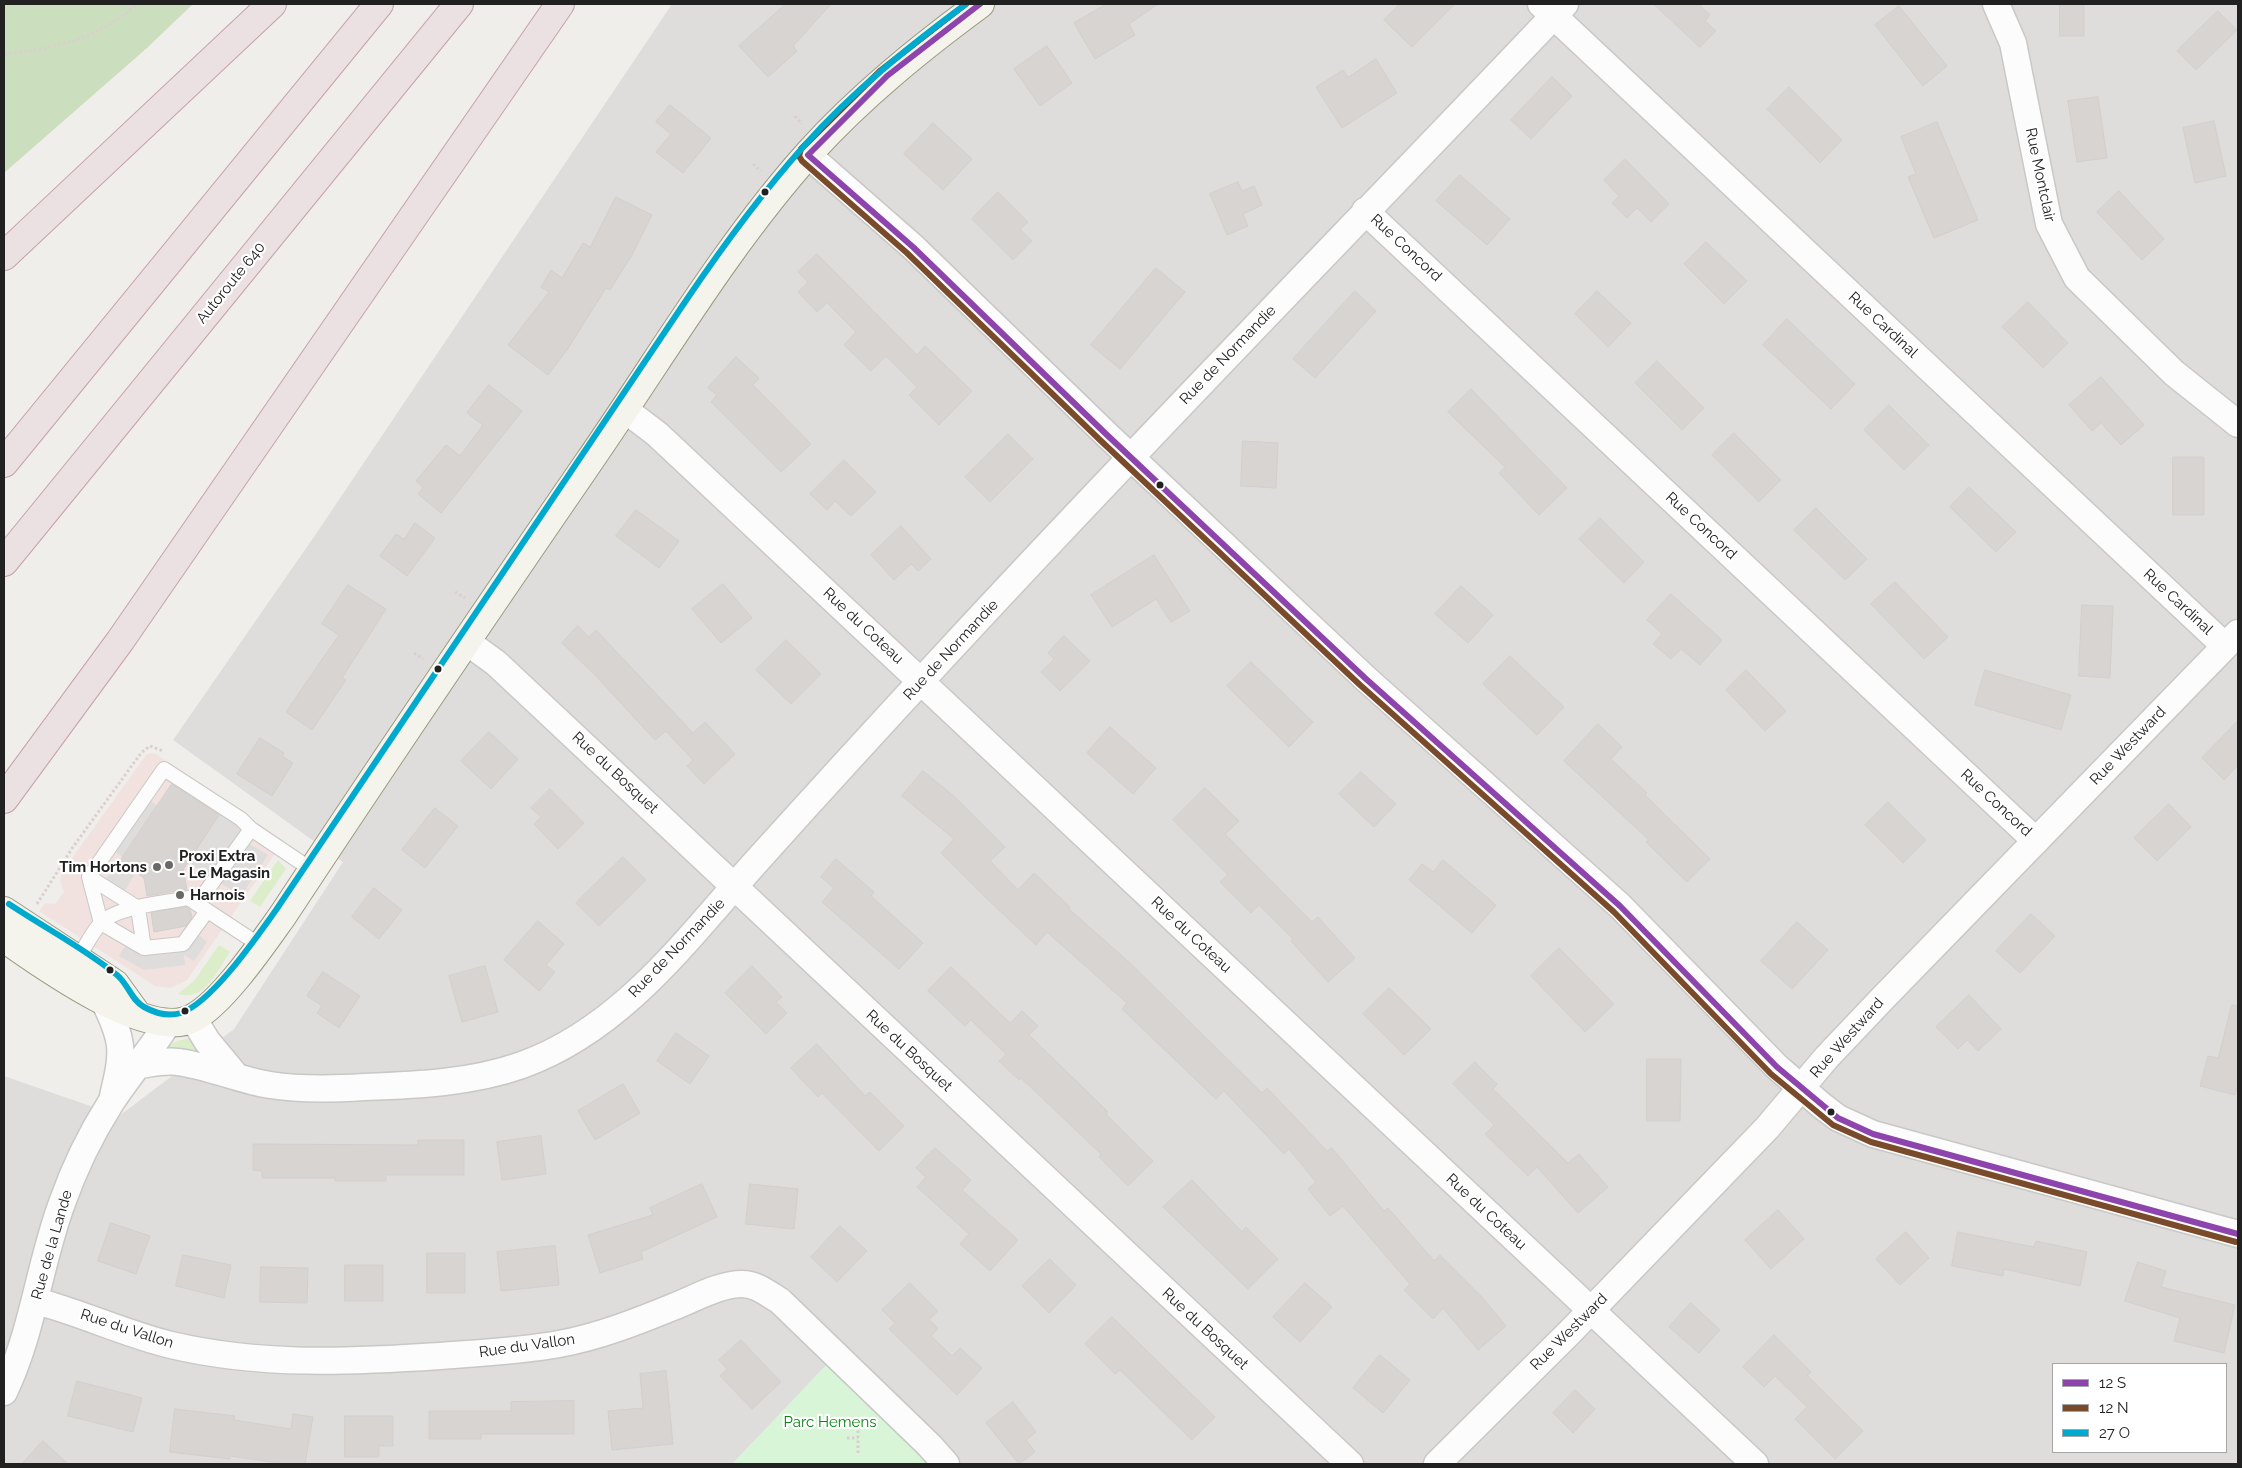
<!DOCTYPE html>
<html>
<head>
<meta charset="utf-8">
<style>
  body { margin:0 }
  #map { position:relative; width:2242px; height:1468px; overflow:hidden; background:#f0eeea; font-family:Raleway,sans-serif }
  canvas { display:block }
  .frame { position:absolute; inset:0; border:5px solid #212121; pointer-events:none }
  .legend { position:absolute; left:2052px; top:1363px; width:175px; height:90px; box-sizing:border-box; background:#fff; border:1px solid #a6a6a6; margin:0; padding:6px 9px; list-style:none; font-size:15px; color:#212121 }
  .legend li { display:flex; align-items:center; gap:10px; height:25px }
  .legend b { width:25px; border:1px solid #a6a6a6 }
</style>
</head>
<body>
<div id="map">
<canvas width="2242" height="1468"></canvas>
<div class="frame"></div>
<ul class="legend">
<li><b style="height:6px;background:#8e44ad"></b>12 S</li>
<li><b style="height:6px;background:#7a4b2a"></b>12 N</li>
<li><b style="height:6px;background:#00a9ce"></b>27 O</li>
</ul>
</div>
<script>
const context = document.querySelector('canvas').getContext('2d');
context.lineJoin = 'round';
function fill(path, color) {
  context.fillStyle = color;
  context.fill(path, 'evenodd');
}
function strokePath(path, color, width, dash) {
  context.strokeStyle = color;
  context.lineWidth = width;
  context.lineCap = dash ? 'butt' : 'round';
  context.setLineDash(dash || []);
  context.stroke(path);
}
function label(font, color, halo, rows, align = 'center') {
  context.font = font + ' Raleway,sans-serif';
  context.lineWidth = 4.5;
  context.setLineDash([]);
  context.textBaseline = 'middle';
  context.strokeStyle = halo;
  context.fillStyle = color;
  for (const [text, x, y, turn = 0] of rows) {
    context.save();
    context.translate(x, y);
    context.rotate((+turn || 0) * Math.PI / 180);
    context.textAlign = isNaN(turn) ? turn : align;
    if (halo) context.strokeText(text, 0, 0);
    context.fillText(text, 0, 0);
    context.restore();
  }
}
const residential = new Path2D(`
  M 672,4 L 2238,4 L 2238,1464 L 4,1464 L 4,1076 L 119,1116 L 234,1029 L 343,862 L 173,740 L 320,528 ZM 2053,1364 L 2226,1364 L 2226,1452 L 2053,1452 Z`);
const commercial = new Path2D(`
  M 151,753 L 156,754 L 284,841 L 187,980 L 171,988 L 155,986 L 39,911 L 45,903 L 55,904 L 64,892 L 60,881 L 62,872 L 146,755 Z`);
const religious = new Path2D(`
  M 145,796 L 157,806 L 123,857 L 109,848 Z
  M 220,814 L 249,832 L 243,840 L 268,855 L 241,896 L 188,862 Z
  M 119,861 L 136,872 L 121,897 L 101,885 Z
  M 193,930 L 207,942 L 194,961 L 184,955 L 185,965 L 144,970 L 119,956 L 129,940 L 182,944 Z`);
const grass = new Path2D(`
  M 278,860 L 286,869 L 260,907 L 250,901 Z
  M 219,945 L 230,952 C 217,971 205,1002 178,994 L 194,981 Z
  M 185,1039 L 192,1039 L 204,1055 L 165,1049 L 175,1042 Z`);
const forest = new Path2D(`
  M 4,4 L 193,4 L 147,48 L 4,173 Z`);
const park = new Path2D(`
  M 828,1363 L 932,1464 L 732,1464 Z`);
const building = new Path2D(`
  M 786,4 L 831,4 L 793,46 L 797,51 L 768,77 L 739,46 Z
  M 1107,4 L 1158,4 L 1129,24 L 1135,35 L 1095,59 L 1074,23 Z
  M 1400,4 L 1455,4 L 1412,47 L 1384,20 Z
  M 1654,4 L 1699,4 L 1710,15 L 1705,21 L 1716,31 L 1700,47 Z
  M 2060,4 L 2084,4 L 2084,36 L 2060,36 Z
  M 1899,6 L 1947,66 L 1923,86 L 1875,25 Z
  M 2218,11 L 2237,30 L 2196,70 L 2177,51 Z
  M 1047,46 L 1072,83 L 1040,106 L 1014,69 Z
  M 1376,59 L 1397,93 L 1342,128 L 1316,87 L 1343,70 L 1348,77 Z
  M 1552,77 L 1572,96 L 1531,139 L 1511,120 Z
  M 1789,87 L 1842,140 L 1820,163 L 1767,109 Z
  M 2098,97 L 2107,158 L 2077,162 L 2068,101 Z
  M 670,105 L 711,138 L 683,173 L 656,152 L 671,134 L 656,122 Z
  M 2214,121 L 2226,176 L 2195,183 L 2183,128 Z
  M 1937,122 L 1978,220 L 1934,238 L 1908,177 L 1916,174 L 1901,137 Z
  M 933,123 L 972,159 L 943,190 L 904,154 Z
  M 1625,159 L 1669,204 L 1651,222 L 1637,208 L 1627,218 L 1612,203 L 1619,196 L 1604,180 Z
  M 1460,175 L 1510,219 L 1487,245 L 1436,201 Z
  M 1238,182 L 1242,191 L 1254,186 L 1262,205 L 1243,214 L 1248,226 L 1227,235 L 1210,194 Z
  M 2119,191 L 2164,239 L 2142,260 L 2097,212 Z
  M 998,192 L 1028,222 L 1020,229 L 1032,241 L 1013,260 L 972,219 Z
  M 616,197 L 652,215 L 632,255 L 610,290 L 606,288 L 567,350 L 548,375 L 508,345 L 549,292 L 541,287 L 551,270 L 562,278 L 583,243 L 590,247 Z
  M 1706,242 L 1747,281 L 1724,304 L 1684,264 Z
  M 817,254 L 917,355 L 925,346 L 972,391 L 939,425 L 909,395 L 917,387 L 886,356 L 871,371 L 844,345 L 856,332 L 827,303 L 817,312 L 798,292 L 808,282 L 798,272 Z
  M 1156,268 L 1185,292 L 1120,369 L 1091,345 Z
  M 1355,291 L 1376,311 L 1315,378 L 1293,359 Z
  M 1597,291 L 1631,323 L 1608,347 L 1575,314 Z
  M 2028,302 L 2068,343 L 2043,368 L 2002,327 Z
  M 1787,319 L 1855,384 L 1831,409 L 1763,345 Z
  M 736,357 L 759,378 L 753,385 L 811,444 L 781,472 L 711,402 L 717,395 L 708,388 Z
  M 1657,361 L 1704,408 L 1682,430 L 1635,383 Z
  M 2101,377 L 2144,425 L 2121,445 L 2101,423 L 2092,431 L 2069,405 Z
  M 489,385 L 522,411 L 441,513 L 418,494 L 423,488 L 416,481 L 446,445 L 460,456 L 483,425 L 467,413 Z
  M 1471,389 L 1567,488 L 1539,515 L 1499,473 L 1505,467 L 1448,412 Z
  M 1889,405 L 1929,445 L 1904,470 L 1864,430 Z
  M 1734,433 L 1781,480 L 1759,502 L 1712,455 Z
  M 1008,434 L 1033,459 L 990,502 L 965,477 Z
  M 1243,441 L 1278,443 L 1276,488 L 1241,486 Z
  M 2173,457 L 2204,457 L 2204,515 L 2173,515 Z
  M 844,460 L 876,492 L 851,516 L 835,501 L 827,510 L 810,494 Z
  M 1969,487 L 2016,532 L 1996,552 L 1950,507 Z
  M 1816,508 L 1867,559 L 1845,580 L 1794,530 Z
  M 636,510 L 679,541 L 659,568 L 616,536 Z
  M 1600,518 L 1644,562 L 1624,583 L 1579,539 Z
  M 415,523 L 435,538 L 407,576 L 380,556 L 396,534 L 404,539 Z
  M 901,526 L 931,559 L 918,571 L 911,564 L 894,580 L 871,555 Z
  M 1154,555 L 1190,611 L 1171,622 L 1156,599 L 1112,627 L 1091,595 Z
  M 1895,582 L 1948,637 L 1924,659 L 1871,604 Z
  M 723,584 L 752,618 L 721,643 L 692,609 Z
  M 348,585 L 386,609 L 342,678 L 346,680 L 312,730 L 286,712 L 339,635 L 322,624 Z
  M 1461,586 L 1493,615 L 1468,643 L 1435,614 Z
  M 1671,594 L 1722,640 L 1700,665 L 1681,649 L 1671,659 L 1653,644 L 1662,634 L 1647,620 Z
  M 2082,605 L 2113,606 L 2110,678 L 2079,676 Z
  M 578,626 L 589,637 L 596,630 L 693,733 L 705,722 L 735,754 L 704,784 L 687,766 L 693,760 L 666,731 L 655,740 L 596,676 L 562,643 Z
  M 1064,636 L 1090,661 L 1060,691 L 1041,672 L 1054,659 L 1048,653 Z
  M 786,640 L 821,674 L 791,704 L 756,670 Z
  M 1510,656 L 1564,707 L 1537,735 L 1483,684 Z
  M 1251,662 L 1313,722 L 1289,747 L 1227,686 Z
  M 1746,670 L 1786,711 L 1765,731 L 1726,690 Z
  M 1985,670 L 2071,695 L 2061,730 L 1975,705 Z
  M 2238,721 L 2238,765 L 2224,780 L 2202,758 Z
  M 1598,724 L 1622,747 L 1611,759 L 1647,793 L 1645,795 L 1710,859 L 1687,882 L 1646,842 L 1649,840 L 1564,761 Z
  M 1110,727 L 1156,768 L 1133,794 L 1087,753 Z
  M 489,732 L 518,759 L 491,789 L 461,761 Z
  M 260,738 L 284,753 L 282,756 L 293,763 L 272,796 L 237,774 Z
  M 923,771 L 955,797 L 1005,847 L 990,861 L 1018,890 L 1034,873 L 1070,907 L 1069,909 L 1130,963 L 1262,1093 L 1267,1088 L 1327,1151 L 1332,1148 L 1384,1211 L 1388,1208 L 1434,1261 L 1440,1255 L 1480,1295 L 1506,1326 L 1478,1350 L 1443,1308 L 1433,1319 L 1404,1290 L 1410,1284 L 1343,1206 L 1330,1216 L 1308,1189 L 1316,1182 L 1289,1149 L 1284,1154 L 1224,1091 L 1216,1099 L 1122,1009 L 1127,1003 L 1047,932 L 1036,945 L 984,896 L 941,853 L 954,839 L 902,796 Z
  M 1361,772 L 1396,804 L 1374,827 L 1339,794 Z
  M 172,784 L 219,815 L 183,870 L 187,889 L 147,896 L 144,878 L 120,861 Z
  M 1205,788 L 1239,821 L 1225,834 L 1312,922 L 1318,917 L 1355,958 L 1328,982 L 1291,941 L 1293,939 L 1259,905 L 1251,913 L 1220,882 L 1228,875 L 1173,820 Z
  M 550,789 L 584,823 L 558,849 L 534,824 L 541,817 L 531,808 Z
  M 1888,802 L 1926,840 L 1903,863 L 1865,825 Z
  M 2169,804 L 2191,827 L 2157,861 L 2134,838 Z
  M 435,808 L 458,826 L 425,868 L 402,850 Z
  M 623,857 L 646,880 L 599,926 L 576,903 Z
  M 836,859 L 874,892 L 871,896 L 923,943 L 899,969 L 822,902 L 834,888 L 821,877 Z
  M 1443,860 L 1496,905 L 1472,933 L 1409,880 L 1422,864 L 1433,872 Z
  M 374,888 L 402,910 L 379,939 L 352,917 Z
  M 186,907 L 190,910 L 192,917 L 186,926 L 154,932 L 151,913 Z
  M 2031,914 L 2055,936 L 2020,973 L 1996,951 Z
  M 538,921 L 564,944 L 546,965 L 555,972 L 539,991 L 504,960 Z
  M 1797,922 L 1828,950 L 1792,989 L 1761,961 Z
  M 1559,948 L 1614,1004 L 1585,1032 L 1531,976 Z
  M 485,966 L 498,1012 L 462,1022 L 449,976 Z
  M 752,966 L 782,997 L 776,1002 L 787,1013 L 766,1034 L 725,993 Z
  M 951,967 L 1010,1023 L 1022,1011 L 1038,1026 L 1029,1035 L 1108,1112 L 1106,1114 L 1153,1161 L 1128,1186 L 1099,1157 L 1101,1154 L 1021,1078 L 1019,1080 L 999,1061 L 1006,1054 L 971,1020 L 965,1026 L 928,991 Z
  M 323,972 L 360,996 L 339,1028 L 317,1013 L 322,1006 L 307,996 Z
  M 1389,988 L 1431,1029 L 1404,1055 L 1363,1014 Z
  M 1969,995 L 2001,1029 L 1978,1051 L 1967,1040 L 1958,1049 L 1936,1027 Z
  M 2232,1005 L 2238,1006 L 2238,1083 L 2235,1095 L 2200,1086 L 2208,1056 L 2218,1058 Z
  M 676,1033 L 709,1056 L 690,1084 L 657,1061 Z
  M 817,1044 L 865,1096 L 870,1092 L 904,1126 L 879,1151 L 822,1093 L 818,1097 L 791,1068 Z
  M 1647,1059 L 1681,1059 L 1680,1121 L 1647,1121 Z
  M 1475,1062 L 1497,1084 L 1493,1089 L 1568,1163 L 1579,1154 L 1608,1187 L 1578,1213 L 1537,1167 L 1528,1176 L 1485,1134 L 1494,1125 L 1453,1084 Z
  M 623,1084 L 640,1113 L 595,1140 L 578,1111 Z
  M 541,1136 L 546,1174 L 502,1180 L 497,1142 Z
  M 418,1140 L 464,1140 L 464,1175 L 386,1175 L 386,1181 L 335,1181 L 335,1178 L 262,1178 L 262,1171 L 253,1170 L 253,1144 L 418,1145 Z
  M 935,1148 L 971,1180 L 962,1190 L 1018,1240 L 990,1271 L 960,1244 L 969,1234 L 917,1187 L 926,1177 L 916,1168 Z
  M 1192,1180 L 1242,1232 L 1246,1227 L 1278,1259 L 1248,1289 L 1163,1207 Z
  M 702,1184 L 717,1217 L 641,1252 L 643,1259 L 600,1273 L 588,1235 L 653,1215 L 650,1208 Z
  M 750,1184 L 798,1189 L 794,1229 L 746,1224 Z
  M 1778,1210 L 1804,1239 L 1771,1269 L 1745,1240 Z
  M 111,1223 L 150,1236 L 136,1274 L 98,1261 Z
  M 840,1226 L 867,1251 L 837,1282 L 811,1257 Z
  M 1906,1232 L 1929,1258 L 1900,1285 L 1876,1259 Z
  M 1958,1232 L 2034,1247 L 2036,1241 L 2087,1252 L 2080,1286 L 2004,1269 L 2003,1276 L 1952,1266 Z
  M 555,1246 L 559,1285 L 501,1291 L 497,1252 Z
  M 427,1253 L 465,1253 L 465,1293 L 427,1293 Z
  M 183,1255 L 231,1265 L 224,1298 L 176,1286 Z
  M 1050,1259 L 1076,1285 L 1049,1313 L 1022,1286 Z
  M 2138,1262 L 2166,1271 L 2161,1287 L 2235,1305 L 2224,1353 L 2174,1341 L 2180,1318 L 2125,1301 Z
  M 345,1265 L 383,1265 L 383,1301 L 345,1301 Z
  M 261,1267 L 308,1268 L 307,1303 L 260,1302 Z
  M 910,1283 L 938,1311 L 929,1320 L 938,1328 L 931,1336 L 952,1356 L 960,1348 L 982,1368 L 957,1395 L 889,1329 L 895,1323 L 882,1310 Z
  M 1305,1283 L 1332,1307 L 1300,1342 L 1273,1317 Z
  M 1691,1303 L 1720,1330 L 1699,1353 L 1669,1327 Z
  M 1112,1317 L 1215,1417 L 1192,1440 L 1120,1370 L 1115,1374 L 1085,1344 Z
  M 1774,1335 L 1811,1372 L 1807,1375 L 1863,1431 L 1835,1459 L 1795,1419 L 1807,1407 L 1775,1376 L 1764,1387 L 1743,1367 Z
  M 741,1340 L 781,1382 L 752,1409 L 720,1376 L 727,1369 L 719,1360 Z
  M 1380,1355 L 1410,1380 L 1383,1413 L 1353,1388 Z
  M 666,1371 L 673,1444 L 612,1450 L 608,1411 L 643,1408 L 640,1374 Z
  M 77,1381 L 142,1398 L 133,1432 L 68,1416 Z
  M 1575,1390 L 1595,1409 L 1573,1433 L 1553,1413 Z
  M 574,1401 L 574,1434 L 481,1434 L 481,1439 L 429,1439 L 429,1411 L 511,1411 L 511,1402 Z
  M 1013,1402 L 1036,1432 L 1026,1440 L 1035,1452 L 1019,1464 L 986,1423 Z
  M 175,1409 L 235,1416 L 234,1420 L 291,1429 L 293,1414 L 313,1417 L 305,1464 L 285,1464 L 230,1456 L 230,1459 L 170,1452 Z
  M 345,1416 L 393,1416 L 393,1446 L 379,1446 L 379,1457 L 345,1457 Z
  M 43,1441 L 68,1464 L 22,1464 Z`);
const path = new Path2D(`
  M 4,54 C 55,48 98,40 137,4
  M 795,116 L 802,124
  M 753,164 L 761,171
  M 455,592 L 465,598
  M 414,653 L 423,659
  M 37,904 L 73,847 L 141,753 L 150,746 L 163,751
  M 847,1438 L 858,1438
  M 858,1453 L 858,1430 L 867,1419`);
const lane = new Path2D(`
  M 89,877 L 138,908 L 144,948
  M 197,904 L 251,829 L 312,870
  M 207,911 L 183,944 L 144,948 L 101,923 L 89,877 L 164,769 L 241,819 L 251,829
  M 77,959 C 85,948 91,934 100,924 C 116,906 165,903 188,898 L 261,946`);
const street = new Path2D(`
  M 1541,4 L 2225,646
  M 1996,4 L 2013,43 L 2049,224 L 2077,278 L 2174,373 L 2238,424
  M 808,155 L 913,247 L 1106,434 L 1365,678 L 1620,906 L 1777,1067 L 1821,1105 L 1838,1118 L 1873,1134 L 2238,1234
  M 1365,211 L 2036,841
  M 624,409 L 657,434 L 1755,1464
  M 467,642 L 496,663 L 1350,1464
  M 105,1003 C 125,1043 123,1054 113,1096
  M 193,1018 L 207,1041 L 236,1076
  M 141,1065 C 153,1063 166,1060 178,1062 C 209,1066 239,1080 270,1085 C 301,1090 333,1089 364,1087 C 417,1085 471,1083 522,1065 C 622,1029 687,939 755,863 C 818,793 882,723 946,654 C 1149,434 1359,221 1565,4
  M 36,1301 C 82,1313 125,1334 171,1345 C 260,1366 349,1362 440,1356 C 480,1353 520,1351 559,1344 C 598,1337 636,1322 673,1307 C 694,1299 719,1284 742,1284 C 757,1284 768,1294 780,1301 L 929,1445 L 946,1464
  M 4,1392 C 33,1332 39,1265 62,1203 C 74,1169 91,1134 110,1104 C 128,1076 150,1051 168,1023
  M 1437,1464 L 1570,1332 L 1767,1128 L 1827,1057 L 1883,998 L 2238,633`);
const secondary = new Path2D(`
  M 4,911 L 115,984 L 136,1013
  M 4,938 C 41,964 149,1042 193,1018 C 223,1002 263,943 283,915 C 383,763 485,613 588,463 C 660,359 725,247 810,152 C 861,96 919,49 980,4`);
const highway = new Path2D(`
  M 4,256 L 272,4
  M 4,463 L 379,4
  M 4,562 L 459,4
  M 4,799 L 120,641 L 560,4`);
const bus1 = new Path2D(`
  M 980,4 L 887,76 L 808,155 L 913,247 L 1106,434 L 1365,678 L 1620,906 L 1777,1067 L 1838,1118 L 1873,1134 L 2238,1234`);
const bus2 = new Path2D(`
  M 966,4 L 881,70 L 801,149 L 799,156 L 802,161 L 907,253 L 1100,440 L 1359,684 L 1614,912 L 1771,1074 L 1833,1125 L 1871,1142 L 2236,1242`);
const bus3 = new Path2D(`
  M 9,904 C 45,928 84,948 117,975 C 128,984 132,1001 144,1007 C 155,1013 168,1017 181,1013 C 212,1002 256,938 276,910 L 687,299 C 723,246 761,194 804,146 C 852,92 908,47 966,4`);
const markers = [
  [765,192,4.5,"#212121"],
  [1160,485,4.5,"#212121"],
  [438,669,4.5,"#212121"],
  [169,865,5,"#696967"],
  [157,867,5,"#696967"],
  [180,895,5,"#696967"],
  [110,970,4.5,"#212121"],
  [185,1011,4.5,"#212121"],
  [1831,1112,4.5,"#212121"]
];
const streetNames = [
  ["Rue Montclair",2040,175,78],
  ["Rue Concord",1406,248,43],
  ["Autoroute 640",231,283,-51],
  ["Rue Cardinal",1883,325,43],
  ["Rue de Normandie",1228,355,-46],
  ["Rue Concord",1701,526,43],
  ["Rue Cardinal",2178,602,43],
  ["Rue du Coteau",863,626,43],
  ["Rue de Normandie",951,650,-47],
  ["Rue Westward",2128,746,-46],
  ["Rue du Bosquet",615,773,43],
  ["Rue Concord",1996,803,43],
  ["Rue du Coteau",1191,935,43],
  ["Rue de Normandie",677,948,-46],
  ["Rue Westward",1847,1038,-48],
  ["Rue du Bosquet",909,1051,43],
  ["Rue du Coteau",1486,1212,43],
  ["Rue de la Lande",52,1245,-74],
  ["Rue du Vallon",127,1329,18],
  ["Rue du Bosquet",1205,1329,43],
  ["Rue Westward",1569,1332,-45],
  ["Rue du Vallon",527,1346,-8]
];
const poiNames = [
  ["Proxi Extra",179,856],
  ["- Le Magasin",179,873],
  ["Tim Hortons",147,867,"right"],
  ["Harnois",190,895]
];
const parkNames = [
  ["Parc Hemens",830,1422]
];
fill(residential, '#dfdddb');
fill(commercial, '#f1e2e0');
fill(religious, '#dedddb');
fill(grass, '#dcedc9');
fill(forest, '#cbdfbf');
fill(park, '#d9f5d8');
fill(building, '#d7d4d1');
strokePath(building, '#d3cfcb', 1);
strokePath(lane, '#c8c8c6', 16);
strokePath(street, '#c8c8c6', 29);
strokePath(secondary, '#999a81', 30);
strokePath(highway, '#c6a1ab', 30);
strokePath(path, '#dccecc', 3, [2.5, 2.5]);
strokePath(lane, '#fdfcfc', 14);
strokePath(street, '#fdfcfc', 26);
strokePath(secondary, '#f4f4ed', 28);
strokePath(highway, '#ebe0e2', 28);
strokePath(bus1, '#8e44ad', 6);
strokePath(bus2, '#7a4b2a', 6);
strokePath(bus3, '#00a9ce', 6);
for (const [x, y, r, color] of markers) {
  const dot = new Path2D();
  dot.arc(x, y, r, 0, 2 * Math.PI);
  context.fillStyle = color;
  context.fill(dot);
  strokePath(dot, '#fff', 2);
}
label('15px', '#212121', '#fff', streetNames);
label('bold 15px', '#212121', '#fff', poiNames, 'left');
label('15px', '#0a8514', '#fff', parkNames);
</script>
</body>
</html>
